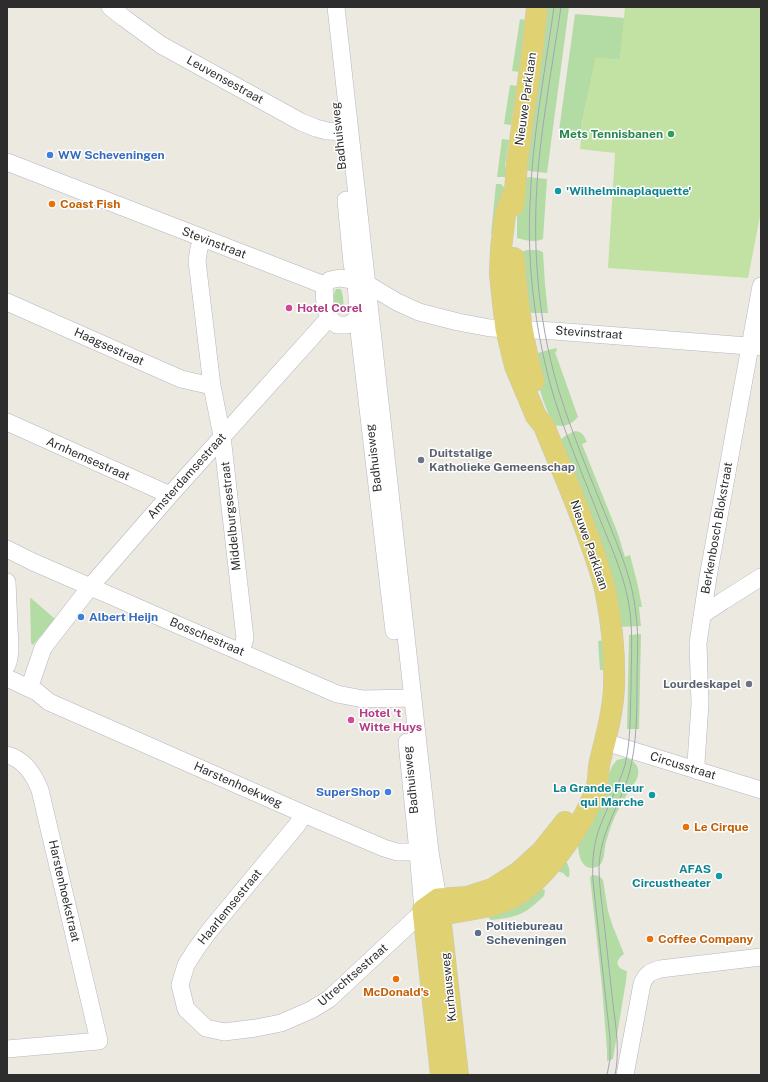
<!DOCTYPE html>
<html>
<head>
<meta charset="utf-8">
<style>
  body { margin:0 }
  #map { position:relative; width:768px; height:1082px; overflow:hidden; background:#ece9e1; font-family:"Public Sans",sans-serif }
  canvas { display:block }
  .frame { position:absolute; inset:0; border:8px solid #2d2d2d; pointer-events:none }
</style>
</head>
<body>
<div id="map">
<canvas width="768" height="1082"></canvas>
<div class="frame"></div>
</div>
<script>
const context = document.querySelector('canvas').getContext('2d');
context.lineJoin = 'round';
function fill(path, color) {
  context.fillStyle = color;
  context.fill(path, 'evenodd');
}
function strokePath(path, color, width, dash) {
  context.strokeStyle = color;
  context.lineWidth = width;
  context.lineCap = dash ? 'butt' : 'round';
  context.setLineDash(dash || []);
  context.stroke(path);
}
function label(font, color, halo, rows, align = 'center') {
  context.font = font + ' "Public Sans",sans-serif';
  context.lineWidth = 3;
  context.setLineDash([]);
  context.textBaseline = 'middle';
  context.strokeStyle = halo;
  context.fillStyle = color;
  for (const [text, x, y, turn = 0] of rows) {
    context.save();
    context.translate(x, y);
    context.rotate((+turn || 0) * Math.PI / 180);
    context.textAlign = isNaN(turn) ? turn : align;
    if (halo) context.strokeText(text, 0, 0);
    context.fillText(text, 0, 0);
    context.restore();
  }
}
const green = new Path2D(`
  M 545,7 L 569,7 L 547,173 L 529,171 L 522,167 Z
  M 575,14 L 625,18 L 620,60 L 596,58 L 583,118 L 580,140 L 558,138 Z
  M 520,19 L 526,20 L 519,72 L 512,71 Z
  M 510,85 L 517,86 L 511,125 L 504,124 Z
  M 502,139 L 509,140 L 505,167 L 508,167 L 507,175 L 505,177 L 497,177 Z
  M 529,177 L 547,179 L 543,239 C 534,243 525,240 517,238 L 517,217 L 520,180 Z
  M 496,184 L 501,184 L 505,188 L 500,228 L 491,234 Z
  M 527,250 L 538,250 L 543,252 L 545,284 L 548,313 L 532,313 L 521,302 L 517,254 Z
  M 336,289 L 341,289 L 343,297 L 344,309 L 341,313 L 336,311 C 335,304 332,295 336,289 Z
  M 556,348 L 557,351 L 555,352 L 578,417 C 570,426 564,427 553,425 L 543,400 L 530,355 Z
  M 575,431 C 583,432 584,436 587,442 L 582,444 L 618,534 L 625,557 L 630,555 L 638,586 L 642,607 L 639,607 L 641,626 L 619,627 L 559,441 L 565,436 Z
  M 31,598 L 55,619 L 33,645 L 31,643 L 30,599 Z
  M 641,634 L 639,729 L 627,729 L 629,635 Z
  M 607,640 L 608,670 L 600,670 L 598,641 Z
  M 625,758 C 633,759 640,766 638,775 C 637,781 632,786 629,791 C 623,801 617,811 613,821 C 610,828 608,835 606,842 C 604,849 605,860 600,865 C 598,867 594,868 591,868 C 580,867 578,852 578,843 L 603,792 L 612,766 L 617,760 Z
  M 564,858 C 568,863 571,871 569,877 L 567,877 L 563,873 L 557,871 Z
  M 592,875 C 597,875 600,876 603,880 L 608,911 L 612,924 L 624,954 C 614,961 616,968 627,971 L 626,981 L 613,1059 L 607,1061 L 607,1050 L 602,987 L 590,877 Z
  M 542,889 L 545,890 L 544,896 C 524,915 518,917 491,920 L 488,917 Z`);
const pitch = new Path2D(`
  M 625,7 L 761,7 L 761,211 L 748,278 L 608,268 L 615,153 L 580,149 L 583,118 L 596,57 L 620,60 Z`);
const minor = new Path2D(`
  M 110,7 L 124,18 L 161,45 L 301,122 L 316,128 L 327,131 L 349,132
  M 336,7 L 430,852 L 440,911
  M 7,162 L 324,285
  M 346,200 L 352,264 L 356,281 L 359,331 L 394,631
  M 203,239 L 199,248 L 197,261 L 212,386 L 222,436 L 245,638 L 241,652
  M 324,285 L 330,280 L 340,278 L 356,281 L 367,284 L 397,302 L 419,312 L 458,322 L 490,328 L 554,331 L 761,347
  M 324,285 L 325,306 L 329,318
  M 7,302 L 181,379 L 212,386
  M 329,318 L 337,325 L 348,325 L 366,313
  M 7,422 L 170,495
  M 7,549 L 33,562 L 337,694 L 363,699 L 413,698
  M 7,582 L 10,649 L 9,659 L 7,665
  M 702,615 L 723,601 L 761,577
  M 7,678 L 37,692 L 49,702 L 304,814 L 384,848 L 397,852 L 428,852
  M 32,680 L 43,648 L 90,587 L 170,495 L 329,318
  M 407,742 L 418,852 L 423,910
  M 605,742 L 761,790
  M 7,755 C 24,759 34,775 40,790 L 99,1041 L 7,1049
  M 698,771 L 696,763 L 700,704 L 698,643 L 708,577 L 761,286
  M 304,814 L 297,825 L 210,930 L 196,949 L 186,965 L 180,985 L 186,1009 L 206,1028 L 224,1032 L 256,1028 L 281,1023 L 311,1010 L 329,999 L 416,918 L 423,910
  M 625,1075 L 642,984 C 646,974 650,972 660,969 L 761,957`);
const major = new Path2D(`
  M 514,205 L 517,163 L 533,46 L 537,7
  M 514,258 C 517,300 522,341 534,381
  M 441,1075 L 423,910 L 438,899 L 467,897 L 492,889 L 519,872 L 541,852 L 565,822
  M 458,1075 L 440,915 C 466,909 496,909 519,894 C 549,874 587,820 597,785 C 599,777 598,769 600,761 C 606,737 613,712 614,687 C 615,656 612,624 606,594 C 602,574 595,555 588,536 C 575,499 559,463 544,426 L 536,416 L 515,366 L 506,329 L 503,303 L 500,274 L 501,248 L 505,215 L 514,192`);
const tram = new Path2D(`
  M 554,7 C 545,72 532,138 530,204 C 527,265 535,328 551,387 C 564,433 584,477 601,522 C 613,551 626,580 630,612 C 633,637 631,663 631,689 C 630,714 631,740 625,765 C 618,788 606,809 598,832 C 593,848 592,864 593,881 L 610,1038 L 610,1059 L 607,1075
  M 561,7 C 553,61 543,116 538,170 C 532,243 537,317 558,388 C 571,431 589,474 606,516 C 619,549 633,580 636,615 C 639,637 637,659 637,681 C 637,712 637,744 629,774 C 619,807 600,832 599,868 C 599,886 602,904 604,922 C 607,949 610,977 613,1004 C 616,1028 620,1052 615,1075`);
const markers = [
  [671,134,4,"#2e9e5b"],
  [50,155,4,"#3f7fe0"],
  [558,191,4,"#0f9aa8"],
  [52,204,4,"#e8710a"],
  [289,308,4,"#d1479c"],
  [421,460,4,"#6b7280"],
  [81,617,4,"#3f7fe0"],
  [749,684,4,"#6b7280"],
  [351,720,4,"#d1479c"],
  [388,792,4,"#3f7fe0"],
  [652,795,4,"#0f9aa8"],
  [686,827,4,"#e8710a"],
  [719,876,4,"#0f9aa8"],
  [478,933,4,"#5c6f8a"],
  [650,939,4,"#e8710a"],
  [396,979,4,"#e8710a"]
];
const streetNames = [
  ["Leuvensestraat",225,80,29],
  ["Nieuwe Parklaan",526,99,-82],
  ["Badhuisweg",339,136,-96],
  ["Stevinstraat",214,243,21],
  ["Stevinstraat",589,333,4],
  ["Haagsestraat",109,347,24],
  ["Badhuisweg",374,458,-97],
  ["Arnhemsestraat",88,459,24],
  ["Amsterdamsestraat",187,476,-48],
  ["Middelburgsestraat",231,516,-96],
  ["Berkenbosch Blokstraat",717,528,-80],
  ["Nieuwe Parklaan",589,545,71],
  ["Bosschestraat",207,637,23],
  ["Circusstraat",683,766,17],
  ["Badhuisweg",411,780,-96],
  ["Harstenhoekweg",238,785,24],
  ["Harstenhoekstraat",64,891,77],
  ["Haarlemsestraat",230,907,-51],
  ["Utrechtsestraat",353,975,-41],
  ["Kurhausweg",449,987,-96]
];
const leisureNames = [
  ["Mets Tennisbanen",663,134]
];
const shopNames = [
  ["WW Scheveningen",58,155],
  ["Albert Heijn",89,617],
  ["SuperShop",380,792,"right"]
];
const cultureNames = [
  ["'Wilhelminaplaquette'",566,191,"left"],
  ["La Grande Fleur",644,788],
  ["qui Marche",644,802],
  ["AFAS",711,869],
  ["Circustheater",711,883]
];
const foodNames = [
  ["Coast Fish",60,204],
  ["Le Cirque",694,827],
  ["Coffee Company",658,939],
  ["McDonald's",396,992,"center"]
];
const hotelNames = [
  ["Hotel Corel",297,308],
  ["Hotel 't",359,713],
  ["Witte Huys",359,727]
];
const worshipNames = [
  ["Duitstalige",429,453],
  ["Katholieke Gemeenschap",429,467],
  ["Lourdeskapel",741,684,"right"]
];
const serviceNames = [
  ["Politiebureau",486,926],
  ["Scheveningen",486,940]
];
fill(green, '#b3dca5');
fill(pitch, '#c1e2a2');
strokePath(minor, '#b5b6bf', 18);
strokePath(major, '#c8c8c8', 22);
strokePath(minor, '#fff', 17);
strokePath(major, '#e0d172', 21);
strokePath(tram, '#a4a5b4', 1);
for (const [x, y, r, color] of markers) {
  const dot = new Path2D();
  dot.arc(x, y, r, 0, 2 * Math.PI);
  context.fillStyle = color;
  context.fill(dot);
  strokePath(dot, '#fff', 1.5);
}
label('12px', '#2d2d2d', '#fff', streetNames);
label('bold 12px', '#27864d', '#fff', leisureNames, 'right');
label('bold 12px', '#366cbe', '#fff', shopNames, 'left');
label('bold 12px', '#0d838f', '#fff', cultureNames, 'right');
label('bold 12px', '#c56008', '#fff', foodNames, 'left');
label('bold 12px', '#b23c85', '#fff', hotelNames, 'left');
label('bold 12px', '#5b616d', '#fff', worshipNames, 'left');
label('bold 12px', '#4e5e75', '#fff', serviceNames, 'left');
</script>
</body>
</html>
